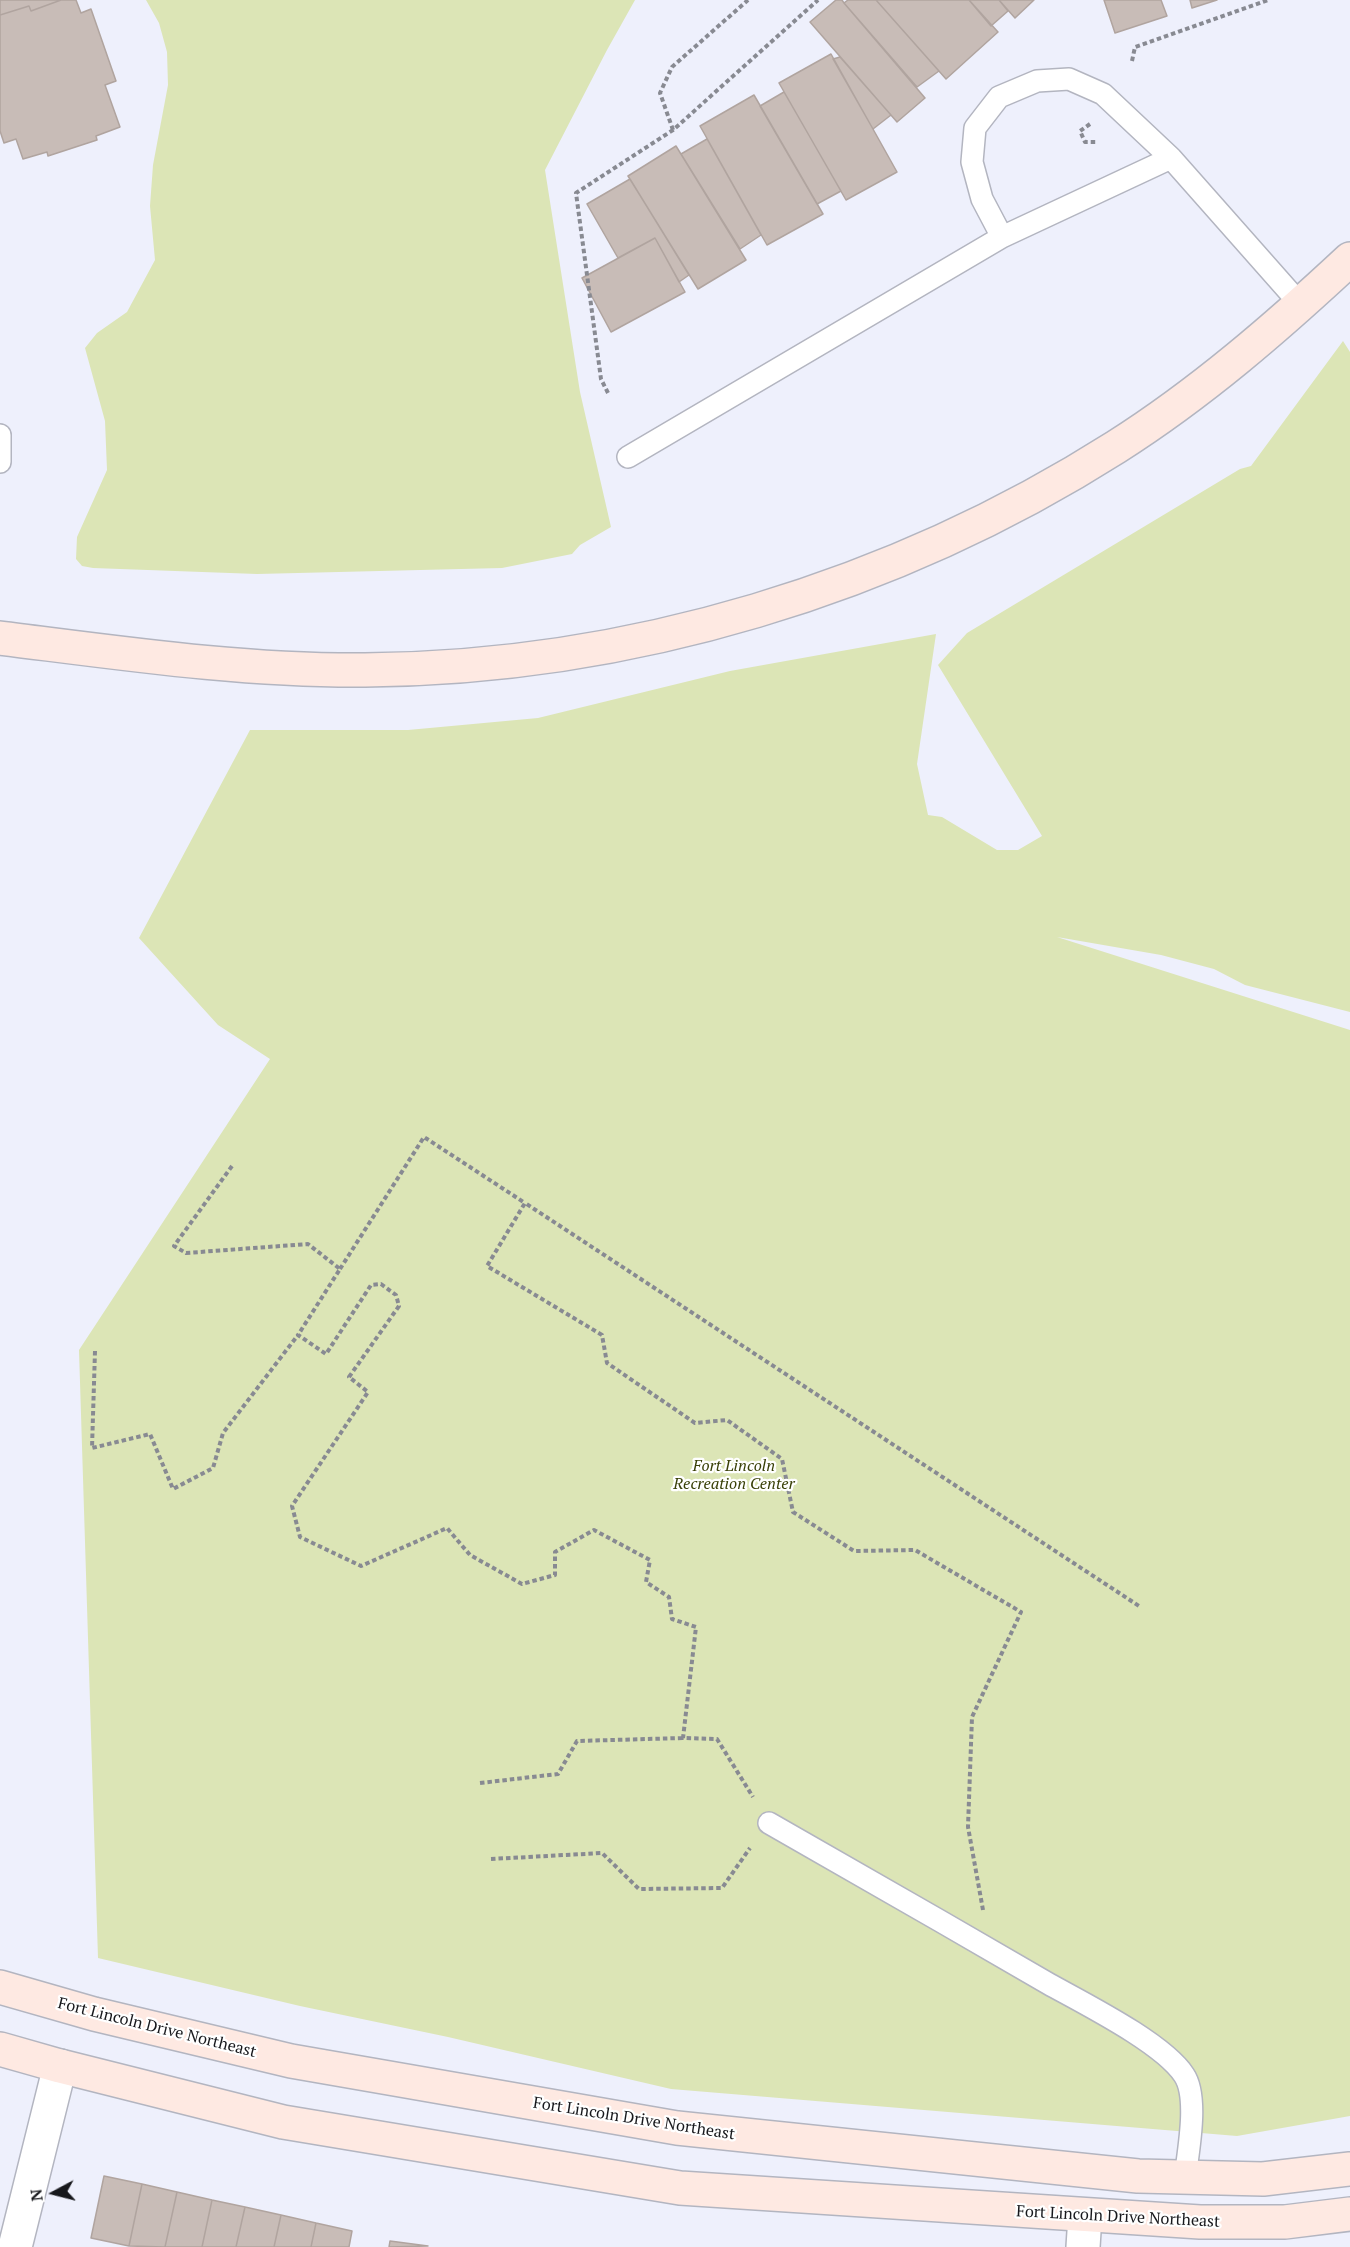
<!DOCTYPE html>
<html>
<head>
<meta charset="utf-8">
<style>
  body { margin:0 }
  #map { position:relative; width:1350px; height:2247px; overflow:hidden; background:#eef0fc; font-family:"PT Serif",serif }
  canvas { display:block }
  .north { position:absolute; left:24px; top:2163px; width:60px; height:60px; -webkit-text-stroke:4px #fff; paint-order:stroke; rotate:263deg; font-size:16px; font-weight:700; line-height:24px; text-align:center; color:#17181c }
  .north::after { content:''; display:block; margin:auto; width:21px; height:27px; background:#17181c; clip-path:polygon(50% 0,100% 100%,50% 72%,0 100%) }
</style>
</head>
<body>
<div id="map">
<canvas width="1350" height="2247"></canvas>
<div class="north">N</div>
</div>
<script>
const context = document.querySelector('canvas').getContext('2d');
context.lineJoin = 'round';
function fill(path, color) {
  context.fillStyle = color;
  context.fill(path, 'evenodd');
}
function strokePath(path, color, width, dash) {
  context.strokeStyle = color;
  context.lineWidth = width;
  context.lineCap = dash ? 'butt' : 'round';
  context.setLineDash(dash || []);
  context.stroke(path);
}
function label(font, color, halo, rows, align = 'center') {
  context.font = font + ' "PT Serif",serif';
  context.lineWidth = 4.5;
  context.setLineDash([]);
  context.textBaseline = 'middle';
  context.strokeStyle = halo;
  context.fillStyle = color;
  for (const [text, x, y, turn = 0] of rows) {
    context.save();
    context.translate(x, y);
    context.rotate((+turn || 0) * Math.PI / 180);
    context.textAlign = isNaN(turn) ? turn : align;
    if (halo) context.strokeText(text, 0, 0);
    context.fillText(text, 0, 0);
    context.restore();
  }
}
const green = new Path2D(`
  M 146,0 L 635,0 L 607,50 L 545,170 L 580,392 L 611,527 L 580,545 L 572,554 L 502,568 L 257,574 L 93,568 L 82,566 L 76,559 L 77,537 L 107,470 L 105,421 L 85,348 L 97,333 L 127,312 L 155,260 L 150,206 L 153,165 L 168,85 L 167,52 L 159,23 Z
  M 1343,341 L 1350,352 L 1350,1012 L 1245,985 L 1214,969 L 1161,955 L 1057,937 L 1350,1030 L 1350,2116 L 1237,2136 L 671,2089 L 448,2037 L 300,2006 L 98,1958 L 79,1350 L 270,1059 L 218,1025 L 139,938 L 250,730 L 408,730 L 538,718 L 730,671 L 936,634 L 917,764 L 928,815 L 942,817 L 997,850 L 1018,850 L 1042,836 L 938,665 L 967,633 L 1240,469 L 1251,466 Z`);
const building = new Path2D(`
  M 0,0 L 61,0 L 31,11 L 29,6 L 0,15 Z
  M 61,0 L 76,0 L 81,13 L 91,9 L 116,81 L 105,85 L 120,127 L 96,136 L 97,140 L 48,156 L 47,152 L 23,159 L 16,139 L 4,143 L 0,131 L 0,15 L 29,6 L 31,11 Z
  M 836,0 L 842,0 L 844,3 L 925,98 L 897,122 L 810,22 Z
  M 848,0 L 876,0 L 939,71 L 917,87 L 844,3 Z
  M 876,0 L 969,0 L 998,32 L 946,79 Z
  M 969,0 L 999,0 L 1008,11 L 991,26 Z
  M 999,0 L 1034,0 L 1015,18 Z
  M 1104,0 L 1161,0 L 1167,16 L 1115,33 Z
  M 1190,0 L 1217,0 L 1192,8 Z
  M 831,54 L 897,172 L 846,200 L 779,83 Z
  M 840,57 L 891,115 L 873,129 L 833,59 Z
  M 784,92 L 841,191 L 817,204 L 760,106 Z
  M 754,95 L 823,214 L 767,245 L 700,126 Z
  M 707,139 L 761,235 L 740,249 L 681,154 Z
  M 676,146 L 746,260 L 698,289 L 628,176 Z
  M 630,179 L 689,275 L 679,282 L 655,238 L 618,258 L 587,204 Z
  M 655,238 L 685,292 L 611,332 L 582,278 Z
  M 104,2176 L 142,2184 L 129,2246 L 91,2238 Z
  M 142,2184 L 177,2192 L 165,2247 L 129,2246 Z
  M 177,2192 L 212,2200 L 202,2247 L 165,2247 Z
  M 212,2200 L 245,2207 L 236,2247 L 202,2247 Z
  M 245,2207 L 281,2215 L 274,2247 L 236,2247 Z
  M 281,2215 L 316,2223 L 311,2247 L 274,2247 Z
  M 316,2223 L 352,2231 L 349,2247 L 311,2247 Z
  M 390,2241 L 428,2246 L 389,2247 Z`);
const path = new Path2D(`
  M 1132,61 L 1135,47 L 1268,0
  M 1090,124 L 1080,131 L 1085,142 L 1097,142
  M 673,130 L 660,93 L 672,67 L 748,0
  M 608,393 L 601,379 L 576,193 L 673,130 L 818,0
  M 232,1166 L 174,1246 L 186,1253 L 308,1244 L 340,1269 L 298,1335 L 326,1354 L 371,1285 L 381,1284 L 396,1295 L 399,1306 L 349,1377 L 368,1392 L 292,1506 L 300,1537 L 361,1566 L 447,1528 L 470,1555 L 522,1584 L 555,1575 L 555,1552 L 594,1530 L 650,1560 L 646,1582 L 669,1597 L 672,1619 L 696,1627 L 683,1738 L 717,1739 L 753,1797
  M 340,1269 L 424,1137 L 525,1203
  M 95,1351 L 92,1448 L 150,1434 L 173,1489 L 213,1468 L 223,1433 L 298,1335
  M 480,1783 L 558,1774 L 577,1741 L 683,1738
  M 491,1859 L 602,1853 L 639,1889 L 722,1888 L 750,1848
  M 983,1910 L 968,1827 L 972,1717 L 1021,1612 L 915,1550 L 854,1551 L 793,1512 L 782,1459 L 727,1420 L 695,1423 L 607,1363 L 602,1335 L 487,1266 L 525,1203 L 1139,1606`);
const lane = new Path2D(`
  M 1002,237 L 982,199 L 972,162 L 975,128 L 999,97 L 1037,81 L 1069,79 L 1103,94 L 1171,158 L 1301,305
  M 0,435 L 0,462
  M 628,457 L 1002,237 L 1171,158
  M 769,1823 C 862,1876 956,1930 1049,1984 C 1085,2004 1163,2043 1184,2075 C 1199,2097 1188,2152 1185,2178`);
const street = new Path2D(`
  M 15,2247 L 60,2066
  M 1083,2247 L 1085,2216`);
const secondary = new Path2D(`
  M 0,638 C 121,653 243,671 365,670 C 629,668 894,588 1116,447 C 1201,393 1277,327 1350,259
  M 0,1987 L 94,2014 L 291,2061 L 677,2128 L 1138,2176 L 1263,2179 L 1350,2169
  M 0,2049 L 60,2066 L 283,2122 L 680,2188 L 1200,2222 L 1285,2222 L 1350,2214`);
const parkNames = [
  ["Fort Lincoln",734,1466],
  ["Recreation Center",734,1484]
];
const streetNames = [
  ["Fort Lincoln Drive Northeast",157,2028,14],
  ["Fort Lincoln Drive Northeast",634,2119,9],
  ["Fort Lincoln Drive Northeast",1118,2217,3]
];
fill(green, '#dce5b6');
fill(building, '#c8bcb7');
strokePath(building, '#b0a49f', 1.5);
strokePath(lane, '#b3b5c0', 24);
strokePath(street, '#b3b5c0', 36);
strokePath(secondary, '#b3b5c0', 36);
strokePath(path, '#888a92', 4, [4.5, 3]);
strokePath(lane, '#fff', 21);
strokePath(street, '#fff', 33);
strokePath(secondary, '#fee9e2', 33);
label('italic 16px', '#394007', '#fff', parkNames);
label('16px', '#17181c', '#fff', streetNames);
</script>
</body>
</html>
